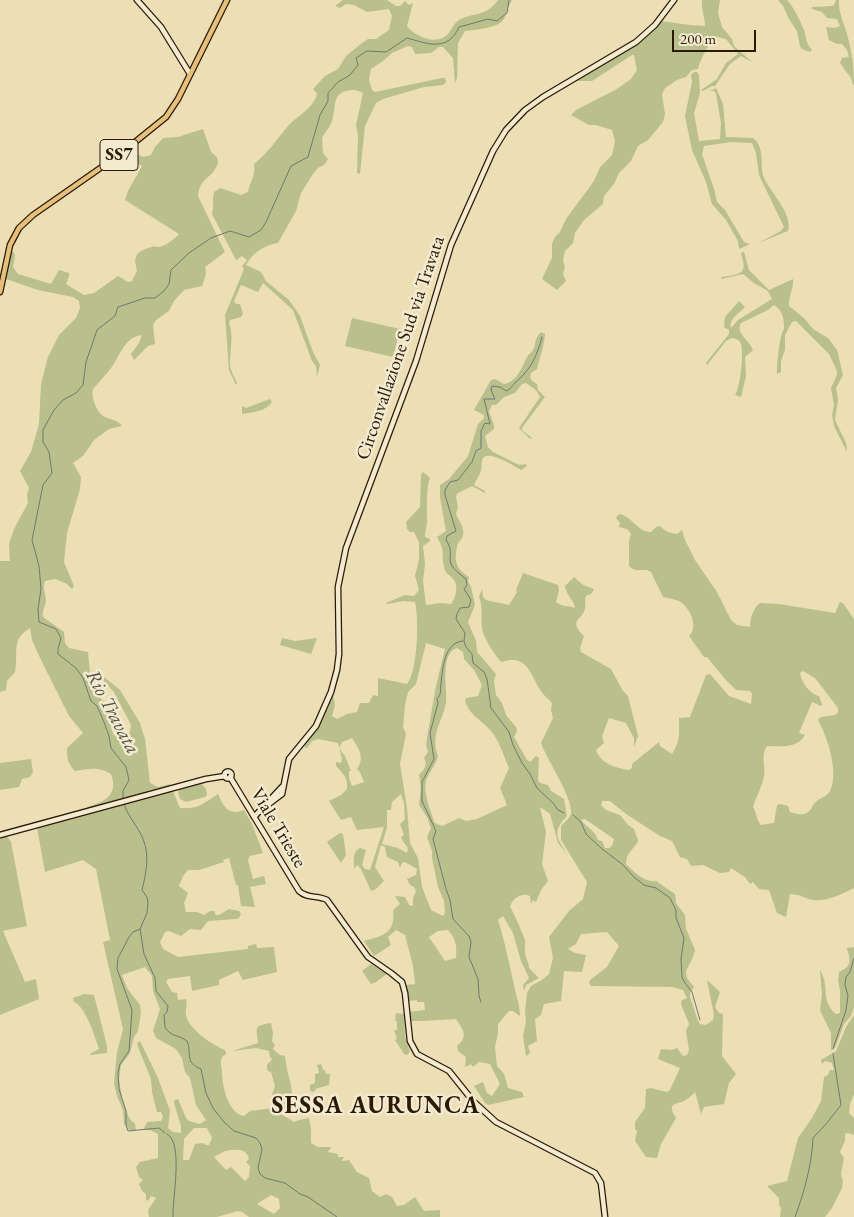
<!DOCTYPE html>
<html>
<head>
<meta charset="utf-8">
<style>
  body { margin:0 }
  #map { position:relative; width:854px; height:1217px; overflow:hidden; background:#ecdeb5; font-family:"EB Garamond",serif }
  canvas { display:block }
  .scale { position:absolute; left:672px; top:30px; width:84px; height:22px; box-sizing:border-box; border:2px solid #2a1a08; border-top:0; padding-left:6px; font-size:15px; line-height:18px; white-space:nowrap; color:#2a1a08; -webkit-text-stroke:4px #f3eacf; paint-order:stroke }
</style>
</head>
<body>
<div id="map">
<canvas width="854" height="1217"></canvas>
<div class="scale">200 m</div>
</div>
<script>
const context = document.querySelector('canvas').getContext('2d');
context.lineJoin = 'round';
function fill(path, color) {
  context.fillStyle = color;
  context.fill(path, 'evenodd');
}
function strokePath(path, color, width, dash) {
  context.strokeStyle = color;
  context.lineWidth = width;
  context.lineCap = dash ? 'butt' : 'round';
  context.setLineDash(dash || []);
  context.stroke(path);
}
function label(font, color, halo, rows, align = 'center') {
  context.font = font + ' "EB Garamond",serif';
  context.lineWidth = 5;
  context.setLineDash([]);
  context.textBaseline = 'middle';
  context.strokeStyle = halo;
  context.fillStyle = color;
  for (const [text, x, y, turn = 0] of rows) {
    context.save();
    context.translate(x, y);
    context.rotate((+turn || 0) * Math.PI / 180);
    context.textAlign = isNaN(turn) ? turn : align;
    if (halo) context.strokeText(text, 0, 0);
    context.fillText(text, 0, 0);
    context.restore();
  }
}
const green = new Path2D(`
  M 343,0 L 387,0 L 396,6 L 400,6 L 405,1 L 409,5 L 413,3 L 407,26 C 415,37 437,46 448,34 C 452,29 454,22 461,19 C 477,12 487,16 498,0 L 512,0 C 508,6 507,13 504,19 C 499,28 474,30 465,31 L 458,43 L 457,78 L 455,83 L 453,58 L 443,47 L 439,47 L 431,53 L 415,54 L 412,47 L 408,46 L 392,53 L 383,61 L 371,69 L 369,80 L 372,90 L 375,92 L 442,78 L 445,78 L 446,82 L 443,85 L 424,87 L 383,99 L 376,103 L 365,126 L 360,174 L 357,173 L 358,136 L 356,125 L 363,93 C 357,90 353,89 347,91 C 332,93 336,109 332,121 C 330,127 325,132 322,138 L 323,153 L 328,159 L 324,165 L 318,168 L 313,174 L 301,193 L 296,211 L 278,243 C 265,245 252,253 246,265 L 261,272 L 266,281 L 289,300 L 300,316 L 313,352 L 320,365 L 317,377 L 316,366 L 312,361 L 293,310 L 263,283 L 258,292 L 241,285 L 234,301 L 236,304 L 240,304 L 243,314 L 241,317 L 230,320 L 229,323 C 234,336 230,349 230,364 C 230,371 235,377 237,383 L 236,385 L 229,370 L 225,315 L 244,269 L 242,266 L 247,260 L 242,256 L 236,260 L 212,214 C 214,206 212,200 214,192 L 220,188 L 241,195 L 248,192 C 250,181 256,176 254,164 C 267,154 277,139 288,126 C 297,116 314,108 317,94 L 313,89 L 325,76 L 338,69 L 346,56 L 362,43 L 368,39 L 376,39 L 389,30 L 392,16 L 389,9 L 367,12 L 354,5 L 346,4 L 340,8 L 335,6 Z
  M 702,0 L 720,0 L 718,13 L 722,27 L 732,39 L 734,46 L 752,62 L 741,56 L 730,64 L 715,86 L 712,86 L 703,91 L 701,90 L 717,79 L 726,63 L 738,54 L 726,39 L 714,36 C 709,45 700,59 698,69 L 692,70 L 686,77 L 677,80 L 665,88 L 662,94 L 665,114 L 663,122 L 648,140 L 638,146 L 631,161 L 619,173 L 614,184 L 604,196 L 603,204 L 584,220 L 575,233 L 573,243 L 565,251 L 563,260 L 565,267 L 563,274 L 566,281 L 557,290 L 542,279 L 552,258 L 552,244 L 555,237 L 560,232 L 566,219 L 594,181 L 600,167 L 612,155 L 615,141 L 612,130 L 596,125 L 589,125 L 571,115 L 576,110 L 617,89 L 631,79 L 637,70 L 634,55 L 632,55 L 592,81 L 573,81 L 643,40 L 661,21 L 690,25 L 705,26 C 705,16 701,10 702,0 Z
  M 778,0 L 787,0 C 794,8 799,18 803,28 C 807,36 805,43 812,50 L 810,52 L 802,49 L 800,46 L 797,31 L 789,19 L 783,6 Z
  M 836,0 L 839,0 C 838,12 844,23 847,34 C 852,51 854,68 854,85 L 853,85 L 851,78 L 840,63 L 842,58 L 849,57 L 847,50 L 842,44 L 837,44 L 829,40 L 826,27 L 835,28 L 840,26 L 837,19 L 827,18 L 822,12 L 812,9 L 812,7 L 832,6 L 834,5 Z
  M 694,72 L 697,72 L 699,75 L 700,93 L 694,113 L 699,141 L 720,139 L 721,123 L 716,94 L 714,91 L 710,91 L 704,94 L 716,88 L 723,104 L 726,137 L 753,138 C 766,148 759,165 764,178 C 771,193 793,214 788,231 L 758,243 L 781,231 L 784,227 L 759,175 L 756,153 L 752,143 L 731,142 L 704,146 L 702,154 L 714,189 L 717,202 L 725,210 L 744,242 L 750,244 L 739,249 L 738,241 L 726,220 L 712,204 L 706,182 L 692,150 L 685,116 L 692,82 L 691,75 Z
  M 203,129 L 211,152 L 217,157 L 218,163 C 212,180 200,176 198,196 L 225,252 L 205,267 L 206,274 L 202,286 L 184,290 L 174,301 L 169,311 L 156,320 L 153,325 L 155,344 L 148,346 L 134,360 L 131,354 L 139,343 L 142,335 C 125,336 120,356 111,368 C 106,375 99,382 93,389 C 91,397 96,411 103,416 C 110,420 117,419 122,426 L 109,429 L 94,440 L 83,456 L 73,463 L 81,477 L 80,489 L 67,533 L 64,562 L 74,586 L 72,589 L 67,584 L 55,579 L 45,581 C 42,589 46,594 46,601 C 45,607 42,611 43,617 L 64,632 L 65,643 L 69,648 L 88,652 L 90,673 L 99,696 L 108,707 L 113,734 L 119,738 L 125,737 L 130,732 L 131,725 L 114,692 L 102,679 L 104,677 L 120,690 L 140,723 L 145,739 L 150,783 L 158,787 L 170,784 L 180,808 C 200,809 202,804 218,794 C 224,807 228,816 244,810 L 252,824 L 263,853 L 250,856 L 248,860 L 253,879 L 264,876 L 266,884 L 250,887 L 255,907 L 241,906 L 238,885 L 236,885 L 229,858 L 223,860 L 224,862 L 199,870 L 188,870 L 183,876 L 179,886 L 188,893 L 184,903 L 186,912 L 197,912 L 204,915 L 210,911 L 214,911 L 216,915 L 219,915 L 229,909 L 239,911 L 241,914 L 239,918 L 236,919 L 208,921 L 201,930 L 190,929 L 181,936 L 169,931 L 165,932 L 160,942 L 163,949 L 178,957 L 248,949 L 248,946 L 256,944 L 257,948 L 274,947 L 277,972 L 243,980 L 238,971 L 219,980 L 219,985 L 192,991 L 190,976 L 168,979 L 166,982 L 172,992 L 177,993 L 178,1000 L 186,999 C 188,1005 185,1009 186,1015 C 188,1029 213,1045 225,1050 L 226,1054 C 224,1056 222,1056 221,1060 C 220,1064 222,1068 222,1072 C 222,1085 228,1114 244,1116 L 250,1111 L 273,1108 L 271,1097 L 275,1086 L 271,1072 L 268,1071 C 265,1062 269,1065 272,1059 L 270,1057 L 269,1051 L 256,1048 L 232,1051 L 258,1043 C 257,1028 252,1026 271,1023 L 273,1033 L 272,1041 L 275,1045 L 273,1049 L 280,1055 L 285,1056 C 286,1069 291,1081 292,1093 L 295,1096 L 283,1106 L 283,1109 L 281,1114 L 294,1122 L 299,1120 L 309,1118 L 311,1129 L 311,1143 L 318,1147 L 331,1147 L 328,1152 L 338,1154 L 338,1157 L 344,1157 L 342,1161 L 349,1160 L 357,1172 L 369,1178 L 372,1191 L 380,1197 L 386,1194 L 392,1197 L 397,1206 L 404,1205 L 415,1197 L 424,1211 L 440,1210 L 440,1217 L 249,1217 L 242,1212 L 238,1211 L 217,1217 L 149,1217 L 148,1210 L 156,1198 L 151,1196 L 148,1201 L 146,1200 L 146,1194 L 142,1191 L 139,1184 L 143,1180 L 139,1177 L 136,1167 L 140,1162 L 158,1158 L 158,1134 L 150,1130 L 145,1130 L 144,1128 L 147,1122 L 161,1121 L 163,1117 L 161,1112 L 157,1112 L 152,1092 L 151,1079 L 138,1047 L 137,1043 L 140,1041 L 158,1078 L 170,1111 L 168,1128 L 173,1132 L 181,1133 L 181,1126 L 174,1103 L 175,1100 L 178,1099 L 186,1118 L 189,1121 L 200,1124 L 206,1120 L 196,1105 L 190,1078 L 185,1072 L 182,1058 L 176,1049 L 156,1038 L 153,1031 L 160,1009 L 153,991 L 152,976 L 145,967 L 122,975 L 127,988 L 140,1005 L 141,1013 L 138,1031 L 134,1037 L 130,1053 L 121,1065 L 119,1079 L 122,1098 L 129,1118 L 135,1124 L 136,1130 L 130,1131 L 124,1124 L 123,1110 L 117,1096 L 114,1083 L 117,1052 L 123,1029 L 103,942 L 110,940 L 96,869 L 83,860 L 45,872 L 37,828 L 90,814 L 87,807 C 105,802 119,794 111,774 C 97,766 90,769 75,771 C 67,763 67,758 67,748 L 83,733 L 69,716 L 41,660 L 32,640 L 30,628 C 10,640 19,652 15,672 L 7,681 L 6,690 L 0,692 L 0,561 L 10,561 L 9,544 L 14,529 L 28,503 L 27,495 L 29,488 L 20,471 L 31,452 L 39,424 L 41,384 L 48,357 L 59,335 L 76,318 L 80,308 L 79,301 L 73,297 L 38,290 L 6,279 L 11,253 L 13,251 L 15,255 L 13,267 L 18,274 L 51,284 L 59,270 L 69,273 L 69,276 L 66,284 L 84,295 L 94,293 L 118,276 L 128,282 L 132,281 L 137,271 L 135,261 L 137,254 C 141,251 146,248 152,247 C 154,246 157,247 159,247 C 164,247 176,238 179,234 L 125,200 L 128,191 L 142,166 L 134,162 L 133,160 L 137,154 L 143,157 L 151,155 L 155,147 L 163,138 L 178,137 ZM 194,1128 L 207,1128 L 212,1138 L 209,1145 L 206,1145 L 203,1143 L 195,1144 L 189,1160 L 183,1160 L 184,1139 ZM 232,1150 C 240,1149 247,1150 249,1159 L 246,1162 L 250,1166 L 249,1177 L 245,1181 L 231,1167 L 226,1170 L 214,1157 L 225,1151 ZM 271,1195 L 279,1199 L 280,1208 L 274,1214 L 257,1204 Z
  M 742,252 L 744,252 L 749,270 L 769,290 L 793,279 C 794,288 788,297 789,306 L 804,318 L 813,329 L 828,338 L 837,350 L 843,375 L 836,388 L 838,399 L 835,420 L 846,443 L 847,452 L 834,426 L 832,415 L 834,405 L 831,388 L 837,375 L 837,371 L 829,354 L 796,321 L 792,322 L 785,335 L 785,350 L 781,361 L 781,372 L 777,374 C 777,365 779,336 784,329 C 784,319 783,310 774,305 L 768,310 L 741,323 C 735,333 750,341 753,350 L 745,357 L 746,376 L 741,397 L 735,395 C 740,390 744,352 741,344 C 740,340 736,339 732,338 L 726,341 L 707,365 L 706,363 L 729,334 L 729,330 L 724,327 L 725,317 L 739,301 L 745,307 C 739,314 729,318 731,328 L 738,320 L 772,299 L 768,291 L 754,283 L 743,274 L 721,279 L 722,277 C 741,274 748,274 741,254 Z
  M 352,318 L 400,329 L 393,357 L 345,346 Z
  M 541,332 L 545,334 C 544,347 540,357 537,369 L 531,373 C 529,379 532,381 537,384 L 538,390 L 545,397 L 522,428 L 522,430 L 533,439 L 529,438 L 519,428 L 540,397 L 536,390 L 526,383 L 522,384 L 515,393 L 504,397 L 496,405 L 492,405 L 489,412 L 494,425 L 494,429 L 485,436 L 488,447 L 493,452 L 519,465 L 526,464 L 527,466 L 521,470 C 514,466 489,450 483,458 C 481,461 482,466 481,470 C 480,475 476,480 474,485 L 485,491 L 485,493 L 472,486 L 458,493 L 456,496 L 458,507 L 456,514 C 459,522 465,527 463,536 C 462,540 457,542 457,547 C 454,561 456,569 469,577 L 468,582 L 471,587 L 475,605 L 468,622 L 476,641 L 477,652 L 496,674 L 494,681 L 496,695 L 502,703 L 506,715 L 516,727 L 517,731 L 514,737 L 527,760 L 530,762 L 536,756 L 539,758 L 538,780 L 540,783 L 548,785 L 551,791 L 564,799 L 567,816 C 552,832 556,837 568,855 L 558,843 L 550,814 L 540,807 L 546,832 L 542,864 L 548,881 L 541,890 L 536,902 L 533,900 L 531,904 L 530,896 C 521,892 512,899 510,907 C 513,911 523,934 525,940 C 526,944 524,948 525,952 C 525,958 529,962 529,968 L 539,978 L 526,985 L 524,991 L 523,985 L 529,978 L 521,961 L 513,933 L 503,916 L 498,920 C 505,942 509,963 514,985 C 516,996 520,1005 520,1016 L 513,1011 L 509,1011 L 498,1024 L 498,1033 L 495,1047 L 497,1066 L 504,1074 L 508,1088 L 522,1092 L 524,1097 L 488,1105 L 485,1103 L 474,1086 L 483,1082 L 487,1093 L 492,1096 L 500,1084 L 490,1064 L 479,1062 L 473,1067 L 471,1064 L 465,1067 L 466,1057 L 458,1051 L 457,1046 C 469,1036 463,1030 456,1019 L 421,1021 L 409,1021 L 408,1012 L 425,1010 L 424,1002 L 417,1002 L 417,1000 L 408,1001 L 406,985 L 415,984 L 413,966 L 405,935 L 396,930 L 388,937 L 391,945 L 374,956 L 364,941 C 382,936 396,934 393,910 L 400,904 L 395,896 L 405,897 L 409,905 L 413,906 L 413,898 L 416,891 L 414,887 L 410,885 L 407,879 L 416,875 L 417,869 L 405,862 L 402,863 L 400,868 L 398,862 L 387,857 L 385,847 L 381,845 L 375,867 L 384,881 L 376,889 L 371,891 L 361,869 L 357,865 L 354,869 C 354,861 352,852 360,848 L 366,850 L 362,865 L 365,869 L 370,870 L 384,827 L 357,830 L 351,817 L 341,820 L 329,801 L 341,795 L 347,789 C 348,777 343,774 336,766 L 336,762 L 341,763 L 342,759 L 338,743 L 318,739 L 312,741 L 307,748 L 304,747 L 318,727 L 332,694 L 333,695 L 335,704 L 332,716 L 337,719 L 347,714 L 357,712 L 360,703 L 369,703 L 373,695 L 378,696 L 378,678 L 407,684 C 418,670 419,619 415,602 L 404,601 L 387,604 L 386,603 L 405,595 L 414,596 L 419,590 L 415,576 L 419,559 L 419,542 L 414,532 L 410,532 L 407,529 L 406,522 L 420,507 L 421,475 L 423,472 L 430,478 C 426,487 427,507 427,517 C 428,524 425,531 425,537 L 430,539 L 430,541 L 423,546 L 425,564 L 423,581 L 426,605 L 441,603 L 451,604 C 456,598 459,584 453,579 C 449,574 445,574 444,567 C 441,552 446,553 437,537 L 446,531 L 440,497 L 440,485 L 449,479 L 468,456 L 478,424 L 484,418 L 484,415 L 474,410 L 491,380 L 495,379 L 504,384 C 517,382 522,367 527,357 C 529,354 531,353 533,350 C 537,343 533,341 541,332 ZM 426,643 L 445,649 L 436,686 L 427,738 L 426,745 L 428,752 L 424,758 C 428,765 424,770 419,775 L 421,787 L 419,805 L 427,817 L 431,828 L 427,837 L 432,851 L 432,858 L 438,887 L 444,901 L 445,913 L 443,916 L 431,910 L 422,887 L 418,858 L 410,843 L 407,808 L 400,764 L 406,734 L 403,727 L 405,705 L 408,692 L 416,684 ZM 457,648 L 463,652 L 464,659 L 474,670 L 482,685 L 478,696 L 466,698 L 465,701 C 470,716 482,720 491,731 C 499,740 504,757 509,768 L 500,788 L 507,805 L 477,819 L 466,821 L 459,818 L 442,826 L 435,823 C 431,814 423,791 426,781 C 429,772 436,765 438,756 C 430,734 442,723 446,703 C 448,689 439,654 457,648 ZM 352,738 C 359,749 365,758 357,769 L 360,772 L 364,782 L 352,786 L 349,778 L 349,771 L 351,771 L 345,756 L 339,748 L 342,742 ZM 401,794 L 404,803 L 405,819 L 400,824 L 404,835 L 401,837 L 404,843 L 408,848 L 407,853 L 398,848 L 382,844 L 387,828 L 387,810 L 391,810 L 392,802 ZM 448,930 C 456,939 457,946 456,958 L 445,961 L 429,937 L 438,931 Z
  M 270,399 L 272,402 C 265,412 253,412 242,414 L 242,406 L 246,408 Z
  M 619,514 C 632,516 637,532 651,532 L 656,527 L 660,526 C 665,531 669,533 677,534 L 682,530 L 685,540 L 695,560 L 717,592 L 731,620 L 737,625 L 750,627 C 750,619 753,608 760,603 L 779,604 L 835,613 L 840,602 L 843,603 L 854,619 L 854,888 C 842,894 826,902 813,900 C 805,898 798,894 790,894 L 786,917 L 777,913 L 769,890 L 759,889 L 753,882 L 750,884 L 745,877 L 731,868 L 729,872 L 720,873 L 703,865 L 691,866 L 687,859 L 680,857 L 672,841 L 660,836 L 626,814 L 610,801 L 602,801 L 601,805 L 606,810 L 620,815 L 628,825 L 634,829 L 638,840 L 637,843 L 627,856 L 626,864 C 634,872 645,883 656,881 L 675,894 L 676,903 L 685,915 L 686,929 L 695,950 L 693,957 L 686,971 L 687,978 L 694,987 L 690,993 L 690,997 L 698,1021 L 700,1024 L 706,1025 L 713,1020 L 714,1015 L 707,980 L 720,992 L 715,1007 L 719,1013 L 723,1014 L 722,1056 L 736,1074 L 729,1083 L 724,1104 L 704,1107 L 701,1114 L 695,1092 C 692,1095 688,1099 684,1101 C 674,1105 667,1103 676,1118 L 661,1144 L 657,1158 L 646,1157 L 635,1141 L 637,1131 L 635,1129 L 635,1122 L 645,1108 L 646,1089 L 651,1088 L 667,1092 L 670,1090 L 680,1068 L 658,1059 L 661,1049 L 672,1050 L 677,1048 L 683,1056 L 687,1055 L 689,1050 L 686,1031 L 689,1024 L 681,1004 L 682,1000 L 687,998 L 683,990 L 672,987 L 591,986 L 589,983 L 590,980 L 607,967 L 619,946 L 607,932 L 581,934 L 576,944 L 568,949 L 575,953 L 586,955 L 582,972 L 564,971 L 561,1001 L 544,1004 L 541,1015 L 535,1019 L 537,1041 L 528,1046 L 530,1053 L 526,1056 L 523,1036 L 526,1022 L 525,1011 L 527,993 L 531,986 L 542,980 L 549,974 L 553,958 L 549,937 L 569,911 L 583,899 L 587,882 L 561,840 L 561,826 C 564,822 570,819 571,813 C 573,798 547,760 541,743 L 553,718 L 551,710 L 552,703 C 549,699 544,696 541,691 C 530,675 528,653 501,662 C 494,653 484,640 482,628 C 481,618 483,606 479,597 L 482,589 L 483,597 L 486,600 L 509,605 L 517,592 L 516,590 L 523,573 L 558,585 L 559,591 L 556,602 C 563,608 569,605 575,608 C 574,600 566,595 565,586 L 574,577 L 583,585 L 594,589 L 592,593 L 586,596 C 584,601 586,604 585,608 C 583,621 567,619 584,636 L 580,648 L 581,652 L 611,669 L 623,691 L 628,696 L 638,736 L 634,747 L 634,738 L 626,723 L 609,718 L 602,736 L 604,743 L 596,750 C 601,764 616,768 629,770 L 632,768 L 632,764 L 659,742 L 660,746 L 672,754 C 681,740 679,733 679,718 L 690,717 L 706,675 L 710,674 L 729,696 L 751,704 L 752,694 L 750,691 L 736,690 L 725,679 L 707,657 L 704,657 L 689,636 C 699,627 690,607 679,601 C 674,599 668,598 663,597 L 651,572 C 644,567 636,574 629,566 L 629,541 L 631,534 L 627,529 L 619,527 L 620,523 L 616,518 ZM 803,671 L 815,678 L 838,708 L 838,712 L 835,715 L 821,717 L 818,720 C 828,738 839,773 830,791 C 827,797 819,798 815,803 C 812,805 813,806 811,809 C 805,817 797,814 790,812 L 788,806 L 780,804 L 777,805 L 774,823 L 761,825 C 756,820 757,813 753,807 C 756,797 762,787 764,776 C 766,766 760,755 767,746 C 781,746 797,749 805,735 L 799,733 L 812,702 L 821,706 L 822,704 L 819,696 C 810,694 801,682 800,673 ZM 585,819 L 614,839 L 612,846 L 609,848 L 605,848 L 602,841 L 598,840 C 594,829 587,828 581,820 Z
  M 282,638 L 295,641 L 317,638 L 311,654 L 280,645 Z
  M 31,759 L 33,772 L 30,777 L 22,779 L 19,787 L 0,790 L 0,763 Z
  M 201,783 L 206,789 L 207,795 L 205,797 L 186,802 L 180,799 L 178,792 L 180,788 Z
  M 340,833 L 343,834 L 346,855 L 341,863 L 327,842 Z
  M 6,835 L 11,842 L 27,926 L 3,931 L 25,982 L 36,979 L 39,999 L 0,1015 L 0,837 Z
  M 854,947 L 854,1007 L 851,1016 L 844,1024 L 835,1048 L 831,1050 L 831,1033 L 820,1010 L 822,995 L 820,970 C 830,985 820,1001 836,1014 L 840,1013 L 840,991 L 838,980 L 839,972 C 853,966 850,960 847,948 Z
  M 371,964 L 387,974 L 376,982 L 371,984 L 362,971 Z
  M 84,994 L 94,995 L 107,1046 L 107,1053 L 91,1055 L 90,1054 L 99,1049 L 98,1046 C 94,1034 85,1006 74,1002 L 73,998 Z
  M 396,1013 L 404,1014 L 405,1036 L 410,1052 L 407,1055 L 404,1054 L 395,1040 L 397,1039 L 394,1030 L 397,1030 L 397,1021 L 395,1021 Z
  M 854,1015 L 854,1094 L 850,1104 L 849,1113 L 854,1118 L 854,1135 L 848,1133 L 845,1134 L 845,1141 L 840,1152 L 844,1158 L 841,1174 L 843,1181 L 842,1188 L 832,1208 L 825,1217 L 780,1217 L 781,1208 L 779,1205 L 779,1198 L 767,1186 L 787,1181 L 798,1138 L 812,1118 L 821,1101 L 824,1077 L 828,1075 L 830,1070 L 834,1070 L 832,1063 L 825,1061 L 822,1064 L 821,1060 L 836,1051 L 846,1027 Z
  M 321,1064 L 323,1070 L 325,1070 L 326,1074 L 330,1074 L 329,1085 L 315,1089 L 315,1091 L 312,1092 L 310,1090 L 310,1085 L 315,1083 L 315,1074 L 319,1073 L 317,1065 Z`);
const stream = new Path2D(`
  M 542,337 C 537,357 530,370 515,383 C 511,387 511,389 506,391 L 500,387 L 492,386 L 491,390 L 495,399 L 484,399 L 490,424 L 485,423 L 481,431 L 481,448 L 476,451 L 472,462 L 458,480 L 450,482 L 445,490 L 445,495 L 456,531 L 447,536 L 446,540 C 454,552 448,555 451,564 C 454,570 461,575 466,579 L 467,585 L 464,589 L 471,600 L 469,607 L 460,608 L 457,614 L 456,619 L 465,633 L 464,641 L 466,647 L 472,654 L 473,663 L 484,672 L 487,679 L 491,708 L 509,732 L 513,745 L 522,763 L 530,774 L 537,788 L 553,803 L 558,810 L 564,813
  M 463,641 C 441,642 442,679 440,695 L 437,699 L 438,703 L 430,733 L 434,759 L 422,782 L 422,801 L 436,831 L 433,839 L 446,889 L 450,900 L 453,919 L 469,936 L 471,942 L 469,957 L 478,979 L 479,996 L 481,1002
  M 123,799 L 123,791 L 129,780 L 126,767 L 111,748 L 109,736 L 104,722 L 97,706 L 91,701 L 83,678 L 76,668 L 58,654 L 58,649 L 61,638 L 56,629 L 39,622 L 38,609 L 41,589 L 39,566 L 32,540 L 43,485 L 52,473 L 49,452 L 43,442 L 43,430 L 54,410 L 63,400 L 76,393 L 83,385 L 86,362 L 97,330 L 115,316 L 118,307 L 145,298 L 155,298 L 164,291 L 169,284 L 171,270 L 189,253 L 211,238 L 230,231 L 249,237 L 261,230 L 266,222 L 291,166 L 308,157 L 320,115 L 328,101 L 328,93 L 338,82 L 350,75 L 358,65 L 356,58 L 367,51 L 386,52 L 407,38 C 428,44 448,52 459,27 L 488,19 L 497,21 L 507,13 L 509,0
  M 124,803 C 127,816 138,826 143,839 C 150,855 146,874 142,890 L 147,897 L 148,903 L 147,913 L 140,929 L 144,954 L 155,978 L 156,991 L 168,1006 L 167,1012 L 164,1015 L 165,1027 C 170,1037 180,1035 187,1041 C 192,1052 184,1063 201,1069 L 206,1093 L 213,1108 L 224,1122 L 234,1131 L 256,1138 L 260,1143 L 262,1149 L 258,1168 L 260,1174 L 265,1178 L 285,1183 L 300,1194 L 308,1197 L 337,1217
  M 573,815 L 581,822 L 586,834 L 602,849 L 622,864 L 634,877 L 644,885 L 656,888 L 670,898 L 676,910 L 676,918 L 684,938 L 681,959 L 682,977 L 685,983 L 692,992 L 700,1020
  M 140,929 L 133,932 L 129,937 L 118,958 L 117,969 L 132,1010 L 129,1051 L 120,1064 L 118,1073 L 119,1089 L 126,1111 L 126,1125 L 128,1131 L 159,1128 L 165,1133
  M 833,1049 L 846,1010 L 848,996 L 845,985 L 846,977 L 850,972 L 854,958
  M 167,1134 C 184,1142 172,1200 173,1217
  M 795,1217 C 804,1193 812,1164 813,1138 L 826,1124 L 841,1105 L 833,1054`);
const secondary = new Path2D(`
  M 137,0 L 161,27 L 190,74
  M224.5 775a3.5 3.5 0 1 1 7 0a3.5 3.5 0 1 1-7 0Z
  M 230,777 L 299,891 C 307,899 318,895 327,900 L 368,957 L 391,973 L 402,982 L 405,993 L 410,1041 L 417,1054 L 449,1071 L 473,1101 L 496,1122 L 595,1173 L 601,1183 L 605,1217
  M 261,810 L 282,794 L 289,759 L 316,726 L 331,692 L 337,670 L 339,654 L 338,587 L 346,548 L 416,361 L 451,245 L 493,151 L 506,130 L 525,110 L 543,97 L 636,42 L 655,25 L 674,0
  M 254,817 L 282,787
  M 0,835 L 206,779 L 225,776`);
const primary = new Path2D(`
  M 0,292 L 10,245 L 19,228 L 33,215 L 119,155 L 166,117 L 178,99 L 227,0`);
const shields = [
  [119,155,38]
];
const shieldNames = [
  ["SS7",119,155]
];
const streetNames = [
  ["Circonvallazione Sud via Travata",401,348,-71],
  ["Viale Trieste",278,828,59]
];
const waterNames = [
  ["Rio Travata",112,712,62]
];
const districtNames = [
  ["SESSA AURUNCA",376,1106]
];
fill(green, '#bac08c');
strokePath(stream, '#6f7972', 1);
strokePath(secondary, '#2a1a08', 7);
strokePath(primary, '#2a1a08', 7);
strokePath(secondary, '#f3eacf', 4.5);
strokePath(primary, '#e6bf7a', 4.5);
for (const [x, y, w] of shields) {
  const box = new Path2D();
  box.roundRect(x - w / 2, y - 15.5, w, 31, 4);
  context.fillStyle = '#f3eacf';
  context.fill(box);
  strokePath(box, '#2a1a08', 1);
}
label('bold 18px', '#2a1a08', null, shieldNames);
label('19px', '#2a1a08', '#f3eacf', streetNames);
label('italic 20px', '#525246', '#f3eacf', waterNames);
context.letterSpacing = '1px';
label('bold 24px', '#2a1a08', '#f3eacf', districtNames);
context.letterSpacing = '0px';
</script>
</body>
</html>
